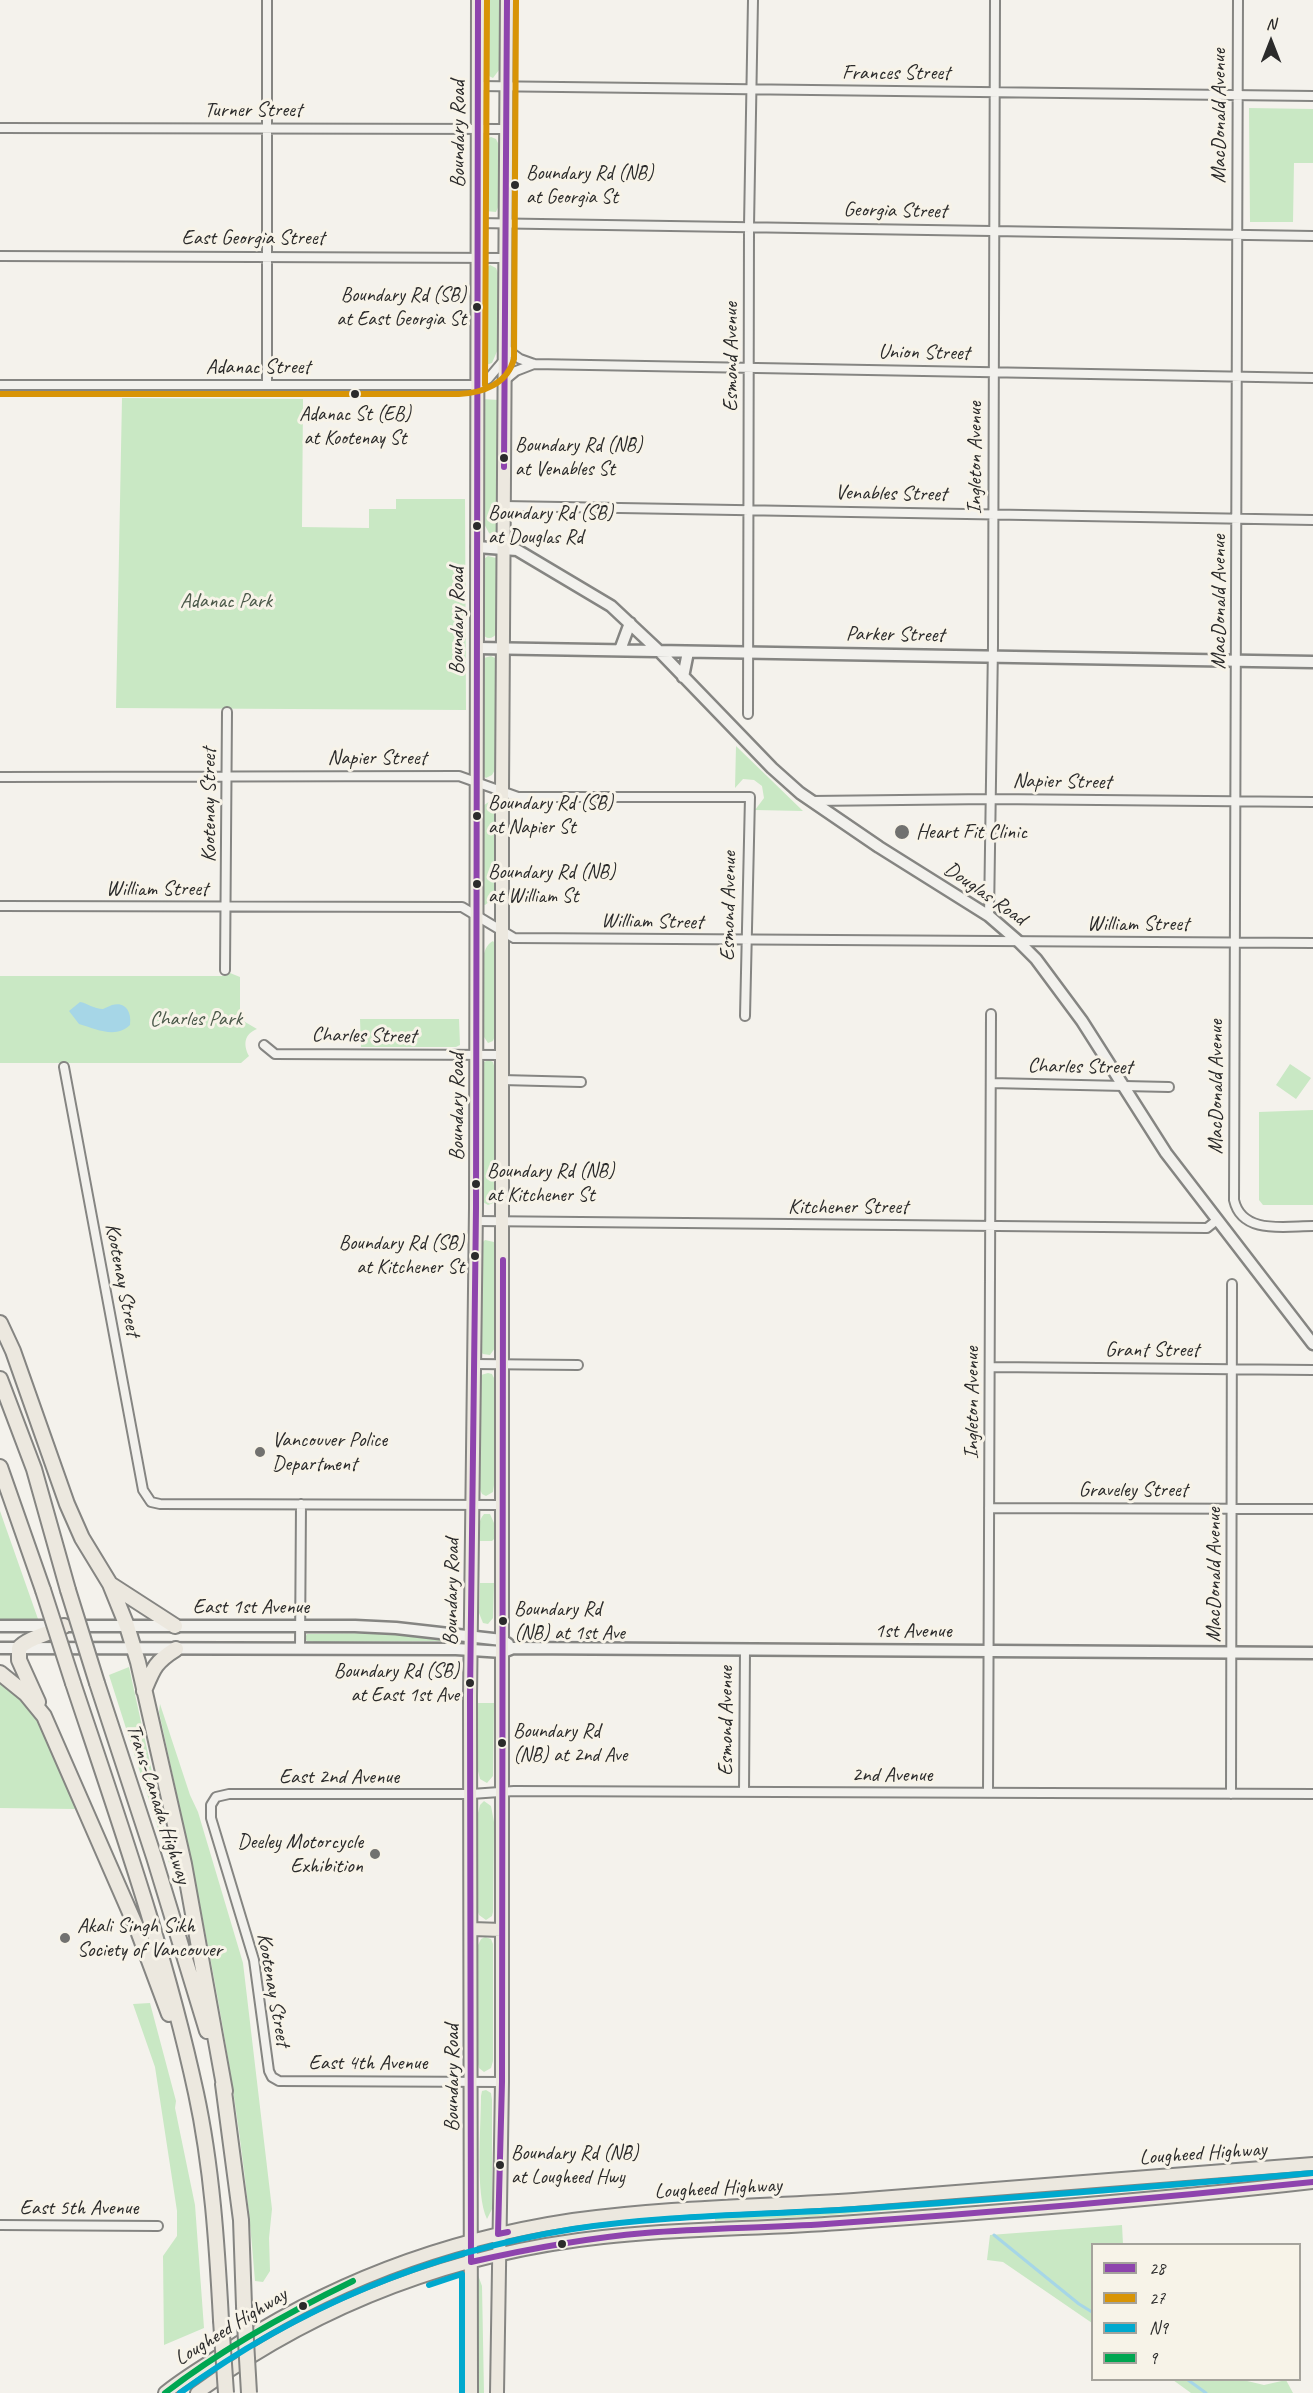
<!DOCTYPE html>
<html>
<head>
<meta charset="utf-8">
<style>
  body { margin:0 }
  #map { position:relative; width:1313px; height:2393px; overflow:hidden; background:#f4f2ec; font-family:Caveat,sans-serif }
  canvas { display:block }
  .legend { position:absolute; left:1091px; top:2243px; width:210px; height:138px; box-sizing:border-box; background:#f7f3e8; border:2px solid #a5a39c; margin:0; padding:8px 10px; list-style:none; font-size:18px; color:#2b2b2b }
  .legend li { display:flex; align-items:center; gap:12px; height:30px }
  .legend b { width:30px; border:2px solid #a5a39c }
  .north { position:absolute; left:1241px; top:12px; width:60px; height:60px; -webkit-text-stroke:4px #f7f3e8; paint-order:stroke; rotate:0deg; font-size:16px; font-weight:700; line-height:24px; text-align:center; color:#2b2b2b }
  .north::after { content:''; display:block; margin:auto; width:21px; height:27px; background:#2b2b2b; clip-path:polygon(50% 0,100% 100%,50% 72%,0 100%) }
</style>
</head>
<body>
<div id="map">
<canvas width="1313" height="2393"></canvas>
<ul class="legend">
<li><b style="height:8px;background:#8e44ad"></b>28</li>
<li><b style="height:8px;background:#d89406"></b>27</li>
<li><b style="height:8px;background:#00a9ce"></b>N9</li>
<li><b style="height:8px;background:#00a651"></b>9</li>
</ul>
<div class="north">N</div>
</div>
<script>
const context = document.querySelector('canvas').getContext('2d');
context.lineJoin = 'round';
function fill(path, color) {
  context.fillStyle = color;
  context.fill(path, 'evenodd');
}
function strokePath(path, color, width, dash) {
  context.strokeStyle = color;
  context.lineWidth = width;
  context.lineCap = dash ? 'butt' : 'round';
  context.setLineDash(dash || []);
  context.stroke(path);
}
function label(font, color, halo, rows, align = 'center') {
  context.font = font + ' Caveat,sans-serif';
  context.lineWidth = 6;
  context.setLineDash([]);
  context.textBaseline = 'middle';
  context.strokeStyle = halo;
  context.fillStyle = color;
  for (const [text, x, y, turn = 0] of rows) {
    context.save();
    context.translate(x, y);
    context.rotate((+turn || 0) * Math.PI / 180);
    context.textAlign = isNaN(turn) ? turn : align;
    if (halo) context.strokeText(text, 0, 0);
    context.fillText(text, 0, 0);
    context.restore();
  }
}
const green = new Path2D(`
  M 483,0 L 499,0 L 499,70 L 493,78 L 485,74 L 483,69 Z
  M 1249,108 L 1313,109 L 1313,163 L 1294,163 L 1293,222 L 1250,222 Z
  M 491,137 L 496,139 L 499,145 L 499,205 L 496,212 L 485,211 L 482,205 L 483,143 L 486,139 Z
  M 490,265 L 496,268 L 498,273 L 498,349 L 492,363 L 483,366 L 483,270 Z
  M 122,398 L 303,399 L 302,527 L 369,528 L 369,509 L 396,509 L 396,499 L 465,499 L 466,710 L 116,708 Z
  M 482,399 L 499,400 L 496,538 L 489,533 L 482,520 Z
  M 488,556 L 496,558 L 498,563 L 498,632 C 492,640 486,640 481,632 L 481,561 Z
  M 491,656 L 495,658 L 497,663 L 496,768 L 492,775 L 486,778 L 482,775 L 481,661 L 484,658 Z
  M 736,746 L 803,811 L 755,810 L 764,798 L 762,786 L 754,780 L 743,779 L 735,788 Z
  M 492,800 L 496,802 L 497,806 L 496,890 L 494,898 L 485,905 L 482,904 L 481,811 L 484,805 Z
  M 493,941 L 496,945 L 496,1033 L 493,1041 L 488,1043 L 484,1037 L 482,1029 C 482,1010 474,950 493,941 Z
  M 230,973 L 240,977 L 240,1019 L 257,1029 C 244,1034 243,1045 249,1056 L 241,1063 L 0,1063 L 0,976 L 222,976 Z
  M 360,1019 L 459,1019 L 460,1045 L 456,1047 L 361,1047 Z
  M 489,1060 L 493,1062 L 496,1073 L 495,1198 L 493,1203 L 488,1205 L 481,1201 L 482,1066 L 484,1062 Z
  M 1290,1064 L 1311,1078 L 1296,1099 L 1276,1085 Z
  M 1313,1110 L 1313,1205 L 1263,1205 L 1259,1200 L 1259,1112 Z
  M 485,1240 L 494,1242 L 495,1248 L 495,1348 L 490,1355 L 483,1354 L 480,1351 L 481,1244 Z
  M 488,1373 L 492,1374 L 495,1380 L 494,1485 L 493,1492 L 486,1496 L 482,1494 L 479,1487 L 480,1379 L 481,1375 Z
  M 0,1511 L 38,1619 L 0,1619 Z
  M 484,1514 L 490,1514 L 494,1523 L 495,1538 L 492,1541 L 480,1541 C 477,1533 478,1521 484,1514 Z
  M 480,1583 L 494,1583 L 493,1618 L 488,1624 L 483,1623 L 479,1613 Z
  M 379,1633 L 455,1641 L 314,1642 L 307,1641 L 305,1638 L 307,1634 Z
  M 129,1667 L 172,1863 L 169,1863 L 109,1675 Z
  M 0,1681 L 26,1702 L 40,1721 L 77,1808 L 74,1809 L 0,1808 Z
  M 478,1703 L 494,1703 L 493,1776 L 487,1783 L 480,1779 L 477,1767 Z
  M 160,1704 L 190,1795 L 198,1812 L 243,1963 L 272,2209 L 269,2238 L 270,2271 L 263,2282 L 255,2281 C 241,2089 200,1900 159,1712 Z
  M 484,1801 L 491,1806 L 494,1822 L 493,1912 L 492,1916 L 486,1920 L 479,1915 L 477,1909 L 478,1813 L 480,1805 Z
  M 485,1937 L 491,1939 L 493,1944 L 493,2061 L 491,2068 L 484,2072 L 479,2068 L 477,2060 L 477,1947 L 481,1939 Z
  M 150,2003 L 176,2101 L 175,2108 L 195,2205 L 204,2328 L 164,2345 L 163,2256 L 177,2236 L 177,2211 L 155,2067 L 133,2004 Z
  M 486,2090 L 491,2093 L 492,2100 L 492,2209 L 487,2219 C 475,2194 481,2127 481,2096 L 482,2091 Z
  M 1228,2177 L 1228,2180 L 1186,2187 L 819,2216 L 715,2221 L 715,2218 L 744,2215 Z
  M 1122,2225 L 1123,2244 L 1092,2244 L 1092,2323 L 1003,2262 L 987,2260 L 990,2235 Z
  M 478,2275 L 482,2286 L 484,2393 L 479,2393 L 476,2366 L 476,2287 Z
  M 1173,2380 L 1243,2380 L 1264,2385 L 1286,2380 L 1293,2393 L 1191,2393 Z`);
const water = new Path2D(`
  M 80,1002 C 87,1003 94,1009 103,1009 C 106,1008 109,1006 112,1005 C 126,1001 132,1013 130,1025 C 116,1039 96,1029 79,1024 L 69,1011 Z`);
const stream = new Path2D(`
  M 994,2235 L 1079,2304 L 1092,2312
  M 1188,2380 L 1206,2393`);
const street = new Path2D(`
  M 267,0 L 267,384
  M 1238,0 L 1234,1200 C 1242,1235 1285,1226 1313,1226
  M 478,86 L 1313,96
  M 0,128 L 506,129
  M 477,223 L 1313,236
  M 0,256 L 505,258
  M 505,348 L 520,359 L 534,364 L 1313,378
  M 505,380 L 516,371 L 534,364
  M 0,385 L 476,385 L 488,379 L 504,360
  M 504,506 L 1313,520
  M 748,714 L 749,226 L 753,0
  M 0,777 L 459,776 L 518,797 L 750,797 L 745,1016
  M 811,801 L 991,799 L 1313,802
  M 0,906 L 462,907 L 514,938 L 1313,943
  M 989,916 L 993,645 L 995,0
  M 225,970 L 227,712
  M 264,1045 L 275,1054 L 502,1055
  M 64,1067 L 143,1490 L 151,1502 L 160,1504 L 502,1505
  M 502,1080 L 581,1082
  M 991,1083 L 1169,1087
  M 476,1221 L 1207,1228 L 1217,1220
  M 474,1364 L 578,1365
  M 991,1367 L 1313,1370
  M 989,1508 L 1313,1509
  M 300,1649 L 301,1504
  M 744,1792 L 745,1649
  M 988,1793 L 991,1014
  M 1231,1794 L 1232,1284
  M 502,2082 L 279,2081 L 272,2077 L 269,2071 L 254,1960 L 211,1818 L 211,1805 L 216,1797 L 229,1794 L 471,1794 L 514,1791 L 1313,1794
  M 0,2225 L 158,2226`);
const secondary = new Path2D(`
  M 477,547 L 517,550 L 611,606 L 659,651 L 772,768 L 800,793 L 879,847 L 989,916 L 1019,942 L 1036,959 L 1082,1021 L 1166,1153 L 1313,1344
  M 477,648 L 1313,662
  M 620,650 L 630,623
  M 683,677 L 688,652
  M 0,1626 L 355,1626 L 396,1628 L 502,1640 L 508,1644
  M 0,1648 L 456,1649 L 503,1652 L 513,1648 L 1313,1653`);
const primary = new Path2D(`
  M 472,1929 L 502,1930
  M 165,2393 C 182,2379 201,2368 219,2356 C 326,2284 446,2239 573,2220 C 666,2207 760,2206 854,2200 C 1007,2189 1160,2177 1313,2164
  M 197,2393 C 317,2305 455,2253 603,2237 C 682,2228 761,2229 840,2223 C 998,2212 1156,2200 1313,2182
  M 471,2393 L 470,1696 L 476,1208 L 478,0
  M 497,2393 L 502,2082 L 502,791 L 507,0`);
const highway = new Path2D(`
  M 0,1323 L 13,1351 L 67,1504 L 82,1538 L 110,1584 L 127,1626 L 138,1662 L 184,1864 L 225,2091
  M 0,1379 L 34,1469 L 68,1590
  M 0,1467 L 43,1590
  M 110,1584 L 175,1626
  M 0,1673 L 26,1694 L 44,1716 L 138,1931 L 169,2014
  M 73,1683 C 118,1818 166,1954 196,2093 C 212,2167 217,2245 221,2320
  M 97,1683 L 154,1857 L 207,2031
  M 144,1691 C 153,1669 155,1662 176,1649
  M 38,1702 L 19,1660 L 19,1648 C 29,1637 50,1634 64,1626
  M 223,2084 L 241,2220 L 244,2306`);
const highwayBridge = new Path2D(`
  M 43,1590 L 73,1683
  M 68,1590 L 97,1683
  M 244,2306 L 249,2393
  M 221,2320 L 226,2393`);
const bus1 = new Path2D(`
  M 478,0 L 476,1208 L 470,1696 L 471,2262 C 528,2249 586,2238 645,2233 C 705,2228 766,2228 826,2224 C 988,2213 1151,2199 1313,2182
  M 504,467 L 507,0
  M 503,1260 L 502,2082 L 498,2234 L 508,2232`);
const bus2 = new Path2D(`
  M 485,385 L 487,0
  M 0,394 L 459,394 C 483,393 507,384 514,359 L 516,0`);
const bus3 = new Path2D(`
  M 429,2285 L 462,2274 L 462,2393
  M 180,2393 C 296,2308 430,2252 573,2229 C 666,2215 761,2215 855,2209 C 1008,2199 1160,2186 1313,2173`);
const bus4 = new Path2D(`
  M 165,2393 C 223,2348 287,2313 353,2281`);
const markers = [
  [515,185,5,"#2b2b2b"],
  [477,307,5,"#2b2b2b"],
  [355,394,5,"#2b2b2b"],
  [504,458,5,"#2b2b2b"],
  [477,526,5,"#2b2b2b"],
  [477,816,5,"#2b2b2b"],
  [902,832,8,"#71716f"],
  [477,884,5,"#2b2b2b"],
  [476,1184,5,"#2b2b2b"],
  [475,1256,5,"#2b2b2b"],
  [260,1452,6,"#71716f"],
  [503,1621,5,"#2b2b2b"],
  [470,1683,5,"#2b2b2b"],
  [502,1743,5,"#2b2b2b"],
  [375,1854,6,"#71716f"],
  [65,1938,6,"#71716f"],
  [500,2165,5,"#2b2b2b"],
  [562,2244,5,"#2b2b2b"],
  [303,2306,5,"#2b2b2b"]
];
const busNames = [
  ["Boundary Rd (NB)",526,174],
  ["at Georgia St",526,198],
  ["Boundary Rd (SB)",466,296,"right"],
  ["at East Georgia St",466,320,"right"],
  ["Adanac St (EB)",355,415,"center"],
  ["at Kootenay St",355,439,"center"],
  ["Boundary Rd (NB)",515,446],
  ["at Venables St",515,470],
  ["Boundary Rd (SB)",488,514],
  ["at Douglas Rd",488,538],
  ["Boundary Rd (SB)",488,804],
  ["at Napier St",488,828],
  ["Boundary Rd (NB)",488,873],
  ["at William St",488,897],
  ["Boundary Rd (NB)",487,1172],
  ["at Kitchener St",487,1196],
  ["Boundary Rd (SB)",464,1244,"right"],
  ["at Kitchener St",464,1268,"right"],
  ["Boundary Rd",514,1610],
  ["(NB) at 1st Ave",514,1634],
  ["Boundary Rd (SB)",459,1672,"right"],
  ["at East 1st Ave",459,1696,"right"],
  ["Boundary Rd",513,1732],
  ["(NB) at 2nd Ave",513,1756],
  ["Boundary Rd (NB)",511,2154],
  ["at Lougheed Hwy",511,2178]
];
const streetNames = [
  ["Frances Street",896,73],
  ["Turner Street",253,110],
  ["MacDonald Avenue",1219,116,-90],
  ["Boundary Road",458,134,-90],
  ["Georgia Street",895,211,1],
  ["East Georgia Street",253,238],
  ["Union Street",924,353,1],
  ["Esmond Avenue",731,357,-90],
  ["Adanac Street",258,367],
  ["Ingleton Avenue",975,458,-90],
  ["Venables Street",891,494,1],
  ["MacDonald Avenue",1219,602,-90],
  ["Boundary Road",457,621,-90],
  ["Parker Street",895,635,1],
  ["Napier Street",377,758],
  ["Napier Street",1062,782,1],
  ["Kootenay Street",209,805,-90],
  ["William Street",157,889],
  ["Douglas Road",985,894,35],
  ["Esmond Avenue",729,906,-89],
  ["William Street",652,922,1],
  ["William Street",1138,924],
  ["Charles Street",364,1036,1],
  ["Charles Street",1080,1067,1],
  ["MacDonald Avenue",1216,1087,-90],
  ["Boundary Road",457,1107,-90],
  ["Kitchener Street",848,1207],
  ["Kootenay Street",122,1280,79],
  ["Grant Street",1152,1350],
  ["Ingleton Avenue",972,1403,-90],
  ["Graveley Street",1133,1490],
  ["MacDonald Avenue",1214,1575,-90],
  ["Boundary Road",452,1592,-89],
  ["East 1st Avenue",251,1607],
  ["1st Avenue",913,1631],
  ["Esmond Avenue",726,1721,-90],
  ["2nd Avenue",892,1775],
  ["East 2nd Avenue",339,1777],
  ["Trans-Canada Highway",158,1804,72],
  ["Kootenay Street",273,1990,80],
  ["East 4th Avenue",368,2063],
  ["Boundary Road",452,2078,-90],
  ["Lougheed Highway",1203,2154,-4],
  ["Lougheed Highway",718,2189,-3],
  ["East 5th Avenue",79,2208],
  ["Lougheed Highway",231,2327,-32]
];
const parkNames = [
  ["Adanac Park",226,601],
  ["Charles Park",196,1019]
];
const poiNames = [
  ["Heart Fit Clinic",916,832],
  ["Vancouver Police",272,1440],
  ["Department",272,1464],
  ["Deeley Motorcycle",363,1842,"right"],
  ["Exhibition",363,1866,"right"],
  ["Akali Singh Sikh",77,1926],
  ["Society of Vancouver",77,1950]
];
fill(green, '#c9e8c4');
fill(water, '#a6d6e7');
strokePath(stream, '#a6d6e7', 3);
strokePath(street, '#858582', 12);
strokePath(secondary, '#858582', 15);
strokePath(primary, '#858582', 16);
strokePath(highway, '#858582', 18);
strokePath(street, '#f2f1ed', 8);
strokePath(secondary, '#f2f1ed', 10);
strokePath(primary, '#ece8df', 12);
strokePath(highway, '#ece8df', 14);
strokePath(highwayBridge, '#858582', 18, []);
strokePath(highwayBridge, '#ece8df', 14);
strokePath(bus1, '#8e44ad', 6);
strokePath(bus2, '#d89406', 6);
strokePath(bus3, '#00a9ce', 6);
strokePath(bus4, '#00a651', 6);
for (const [x, y, r, color] of markers) {
  const dot = new Path2D();
  dot.arc(x, y, r, 0, 2 * Math.PI);
  context.fillStyle = color;
  context.fill(dot);
  strokePath(dot, '#f7f3e8', 2);
}
label('20px', '#2b2b2b', '#f7f3e8', busNames, 'left');
label('21px', '#2b2b2b', '#f7f3e8', streetNames);
label('21px', '#4a5849', '#f7f3e8', parkNames);
label('21px', '#2b2b2b', '#f7f3e8', poiNames, 'left');
</script>
</body>
</html>
